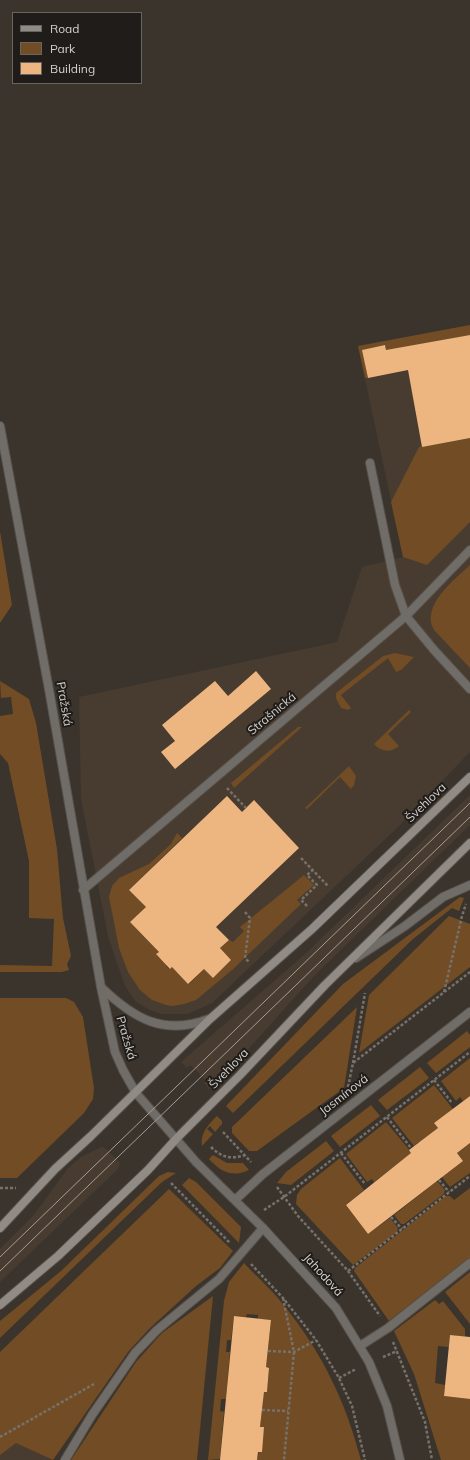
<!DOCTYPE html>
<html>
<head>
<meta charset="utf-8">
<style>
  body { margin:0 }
  #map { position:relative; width:470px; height:1460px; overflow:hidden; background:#3b342d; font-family:Mulish,sans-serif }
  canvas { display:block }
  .legend { position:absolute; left:12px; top:12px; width:130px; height:72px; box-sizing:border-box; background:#201c19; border:1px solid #686461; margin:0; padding:5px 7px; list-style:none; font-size:12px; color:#d5d1cc }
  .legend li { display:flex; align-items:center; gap:8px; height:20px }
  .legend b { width:20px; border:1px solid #686461 }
</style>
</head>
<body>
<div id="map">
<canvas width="470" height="1460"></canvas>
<ul class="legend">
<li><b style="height:5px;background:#918b86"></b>Road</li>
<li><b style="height:11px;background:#714c24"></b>Park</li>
<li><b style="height:11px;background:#edb680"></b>Building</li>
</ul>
</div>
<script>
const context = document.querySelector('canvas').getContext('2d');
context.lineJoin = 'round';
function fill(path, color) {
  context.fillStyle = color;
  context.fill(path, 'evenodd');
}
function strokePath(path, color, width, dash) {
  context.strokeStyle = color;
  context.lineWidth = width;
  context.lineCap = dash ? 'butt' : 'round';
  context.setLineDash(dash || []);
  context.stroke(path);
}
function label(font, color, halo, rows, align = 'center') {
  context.font = font + ' Mulish,sans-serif';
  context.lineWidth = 4;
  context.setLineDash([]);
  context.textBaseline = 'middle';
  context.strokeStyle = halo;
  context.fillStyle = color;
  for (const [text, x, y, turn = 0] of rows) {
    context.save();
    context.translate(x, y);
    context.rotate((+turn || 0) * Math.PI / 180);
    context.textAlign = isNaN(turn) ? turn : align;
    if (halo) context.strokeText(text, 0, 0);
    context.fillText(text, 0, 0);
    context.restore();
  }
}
const built = new Path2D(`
  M 470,325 L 470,752 L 397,828 L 212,1003 L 188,1014 L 161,1014 L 148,1009 L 136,1002 L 125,986 L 108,936 L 81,799 L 79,697 L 337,642 L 362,567 L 403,557 L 358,346 Z
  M 470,795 L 470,825 L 314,976 L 234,1065 L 209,1089 L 204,1083 L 206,1081 L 195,1069 L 190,1065 L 187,1068 L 181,1062 L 305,954 Z
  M 102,1147 L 105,1148 L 120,1163 L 118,1169 L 0,1282 L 0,1249 L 34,1215 L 68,1168 L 81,1157 Z
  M 16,1442 L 52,1460 L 0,1460 L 0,1455 Z`);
const green = new Path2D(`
  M 470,325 L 470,335 L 404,347 L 389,361 L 385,345 L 363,350 L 368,378 L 365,378 L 358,346 Z
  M 470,438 L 470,522 L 427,565 L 403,557 L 391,502 L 419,447 Z
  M 0,531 L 12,605 L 0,623 Z
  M 470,565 L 470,668 L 434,630 C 420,606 455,579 470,565 Z
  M 395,653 L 414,657 L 401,670 L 396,672 L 388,658 L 341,695 L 351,708 L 348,710 L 341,708 L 336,698 L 336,693 L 383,656 Z
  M 0,681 L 29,699 L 36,723 L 57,849 L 63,918 L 71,956 L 67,964 L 69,970 L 62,972 L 0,972 L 0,965 L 52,966 L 54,919 L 29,918 L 29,861 L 8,763 L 0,754 L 0,716 L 13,714 L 11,697 L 1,698 Z
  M 409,710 L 411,712 L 388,734 L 399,746 C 391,753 381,752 374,744 Z
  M 298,727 L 302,727 L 234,788 L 231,783 Z
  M 349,766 L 356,776 L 354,785 L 351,789 L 340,777 L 307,809 L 305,808 Z
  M 177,833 L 182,838 L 129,890 L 146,907 L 130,922 L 159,952 L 156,954 L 159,958 L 162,955 L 169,962 L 166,966 L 169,969 L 172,967 L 189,984 L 204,969 L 213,978 L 231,960 L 220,948 L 229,940 L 233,942 L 244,931 L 240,927 L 304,875 L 314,885 L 297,900 L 301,904 L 232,970 L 196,1000 L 184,1004 L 173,1006 L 166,1005 L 152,1000 L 140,990 L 128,972 L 119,948 L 109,897 L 112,886 L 119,878 L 149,864 L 171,844 Z
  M 460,897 L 464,898 L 459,911 L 452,908 L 413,939 L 233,1113 L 226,1106 L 343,984 Z
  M 449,916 L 470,924 L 470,967 L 359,1053 L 369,995 Z
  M 0,998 L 66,998 L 74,1002 L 83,1017 L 94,1088 L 93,1099 L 84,1113 L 17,1178 L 0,1178 Z
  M 357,1007 L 344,1088 L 257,1151 L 249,1151 L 232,1133 L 232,1127 Z
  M 467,1031 L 470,1035 L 470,1047 L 436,1073 L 427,1063 Z
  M 470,1058 L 470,1096 L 463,1101 L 460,1097 L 456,1101 L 441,1081 Z
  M 420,1067 L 429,1078 L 387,1110 L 378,1100 Z
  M 434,1085 L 453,1109 L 434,1123 L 440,1131 L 421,1146 L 419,1142 L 414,1146 L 392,1118 Z
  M 371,1105 L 380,1116 L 340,1147 L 331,1136 Z
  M 217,1116 L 222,1121 L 222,1124 L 215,1132 L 210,1126 L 207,1129 L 213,1134 L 202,1146 C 200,1133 208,1125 217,1116 Z
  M 386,1122 L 412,1153 L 374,1182 L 372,1179 L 367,1182 L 346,1154 Z
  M 326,1141 L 334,1151 L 291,1185 L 277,1183 L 286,1172 Z
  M 470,1143 L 470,1173 L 450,1187 L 442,1177 L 463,1161 L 457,1153 Z
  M 213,1155 L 227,1163 L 243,1163 L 249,1170 C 232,1178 221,1172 209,1159 Z
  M 340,1158 L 364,1190 L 346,1205 L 368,1234 L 390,1218 L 398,1228 L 397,1232 L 353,1265 L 296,1204 L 297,1195 L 301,1189 Z
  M 168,1172 L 176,1173 L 162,1182 L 0,1338 L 0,1321 L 61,1271 L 159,1176 Z
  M 189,1178 L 196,1182 L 241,1227 L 239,1243 L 182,1185 Z
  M 437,1181 L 445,1190 L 444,1194 L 404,1224 L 401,1224 L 394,1215 Z
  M 470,1188 L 470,1258 L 389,1321 L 354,1271 L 355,1268 L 446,1196 L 450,1196 L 454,1200 Z
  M 169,1189 L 233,1251 L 220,1268 L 196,1286 L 149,1329 L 128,1352 L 53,1460 L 16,1443 L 0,1455 L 0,1352 Z
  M 244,1263 C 257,1277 271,1289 282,1303 C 322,1352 345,1400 361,1460 L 257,1460 L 264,1427 L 260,1427 L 264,1392 L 267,1392 L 269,1368 L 266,1367 L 271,1320 L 258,1319 L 258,1315 L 247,1314 L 246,1317 L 234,1316 L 231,1340 L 227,1340 L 226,1352 L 230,1352 L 226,1399 L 221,1399 L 220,1411 L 224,1412 L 220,1459 L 208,1460 L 224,1301 L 229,1282 Z
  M 470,1272 L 470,1324 L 445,1292 Z
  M 213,1296 L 197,1460 L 71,1460 L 136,1362 L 162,1333 Z
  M 435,1300 L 439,1304 L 443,1301 L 465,1329 L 465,1337 L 450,1335 L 449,1347 L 438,1346 L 435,1383 L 445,1385 L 444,1396 L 470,1399 L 470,1460 L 441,1460 L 414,1374 L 394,1331 Z`);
const building = new Path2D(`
  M 470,335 L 470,438 L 422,447 L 408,370 L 368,378 L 362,350 L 385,345 L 386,350 Z
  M 256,671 L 271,689 L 175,769 L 161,752 L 175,741 L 162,725 L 215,681 L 228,696 Z
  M 227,796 L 242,812 L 254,800 L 299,848 L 216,927 L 229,940 L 220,948 L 231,960 L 213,978 L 204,969 L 188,984 L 172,967 L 170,969 L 156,954 L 159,952 L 130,922 L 146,907 L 129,890 Z
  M 470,1096 L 470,1143 L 457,1153 L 463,1161 L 368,1234 L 346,1205 L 411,1153 L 409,1150 L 438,1128 L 434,1123 Z
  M 234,1316 L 271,1320 L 266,1367 L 269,1368 L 267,1392 L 264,1392 L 260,1427 L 264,1427 L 262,1452 L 258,1452 L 257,1460 L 220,1460 Z
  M 450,1335 L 470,1337 L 470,1399 L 444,1396 Z`);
const path = new Path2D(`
  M 227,788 L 246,808
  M 301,858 L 328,886
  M 307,906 L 301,900 L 317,885 L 307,875 L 313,870
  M 245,912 L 250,918 L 245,958 L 249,962
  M 444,992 L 462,916 L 466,904
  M 353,1063 L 365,993
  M 434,1080 L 452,1103
  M 348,1087 L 353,1063 L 470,972
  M 387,1117 L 411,1148
  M 223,1132 L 251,1162
  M 211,1147 C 221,1157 231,1160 245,1155
  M 341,1153 L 365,1184
  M 439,1180 L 449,1192
  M 171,1183 L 230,1243
  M 277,1187 L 298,1216 L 348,1271 L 380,1316
  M 0,1188 L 16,1188
  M 264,1210 L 284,1197 L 470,1052
  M 391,1217 L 402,1229
  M 251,1264 L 283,1298 L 316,1340 L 339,1378 L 352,1406 L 365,1460
  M 348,1271 L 470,1176
  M 283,1298 L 294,1352 L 284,1460
  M 393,1342 L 425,1422 L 432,1460
  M 268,1351 L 294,1352 L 316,1340
  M 383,1357 L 397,1351
  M 339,1378 L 356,1369
  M 262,1410 L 288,1411
  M 0,1437 L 94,1384`);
const service = new Path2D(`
  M 370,463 L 395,585 L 406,616
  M 356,958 L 405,926 L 443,897 L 470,885
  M 360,1346 L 388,1328 L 470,1263
  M 65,1460 L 92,1415 L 135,1353 L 157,1330 L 219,1279 L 263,1228`);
const minor = new Path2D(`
  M 0,426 L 50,695 L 101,987 L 115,1052 L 123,1070 L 136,1093 L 196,1162 L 263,1228 L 336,1308 L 369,1362 L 387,1406 L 400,1460
  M 406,616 L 434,650 L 470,689
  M 83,890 L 406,616 L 470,550
  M 101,987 C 134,1019 164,1036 209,1019
  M 235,1200 L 263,1174 L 470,1012`);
const secondary = new Path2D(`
  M 0,1228 L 55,1169 L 91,1136 L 210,1019 L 312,929 L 470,777
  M 0,1305 L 58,1256 L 148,1170 L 177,1138 L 240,1075 L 325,985 L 470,843`);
const tram = new Path2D(`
  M 0,1257 L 470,803
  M 0,1271 L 470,817`);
const streetNames = [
  ["Pražská",64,704,80],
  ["Strašnická",272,714,-40],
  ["Švehlova",426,803,-44],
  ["Pražská",126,1038,74],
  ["Švehlova",229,1069,-46],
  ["Jasmínová",344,1095,-38],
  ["Jahodová",323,1275,48]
];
fill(built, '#483c30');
fill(green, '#714c24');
fill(building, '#edb680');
strokePath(service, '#57504a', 10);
strokePath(minor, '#57504a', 10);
strokePath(secondary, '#57504a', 10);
strokePath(path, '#77716b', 2.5, [3, 2]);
strokePath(service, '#706d69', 8);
strokePath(minor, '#706d69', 8);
strokePath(secondary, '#918b86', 8);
strokePath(tram, '#a39e98', 1);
label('12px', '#d5d1cc', '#201c19', streetNames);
</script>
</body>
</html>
